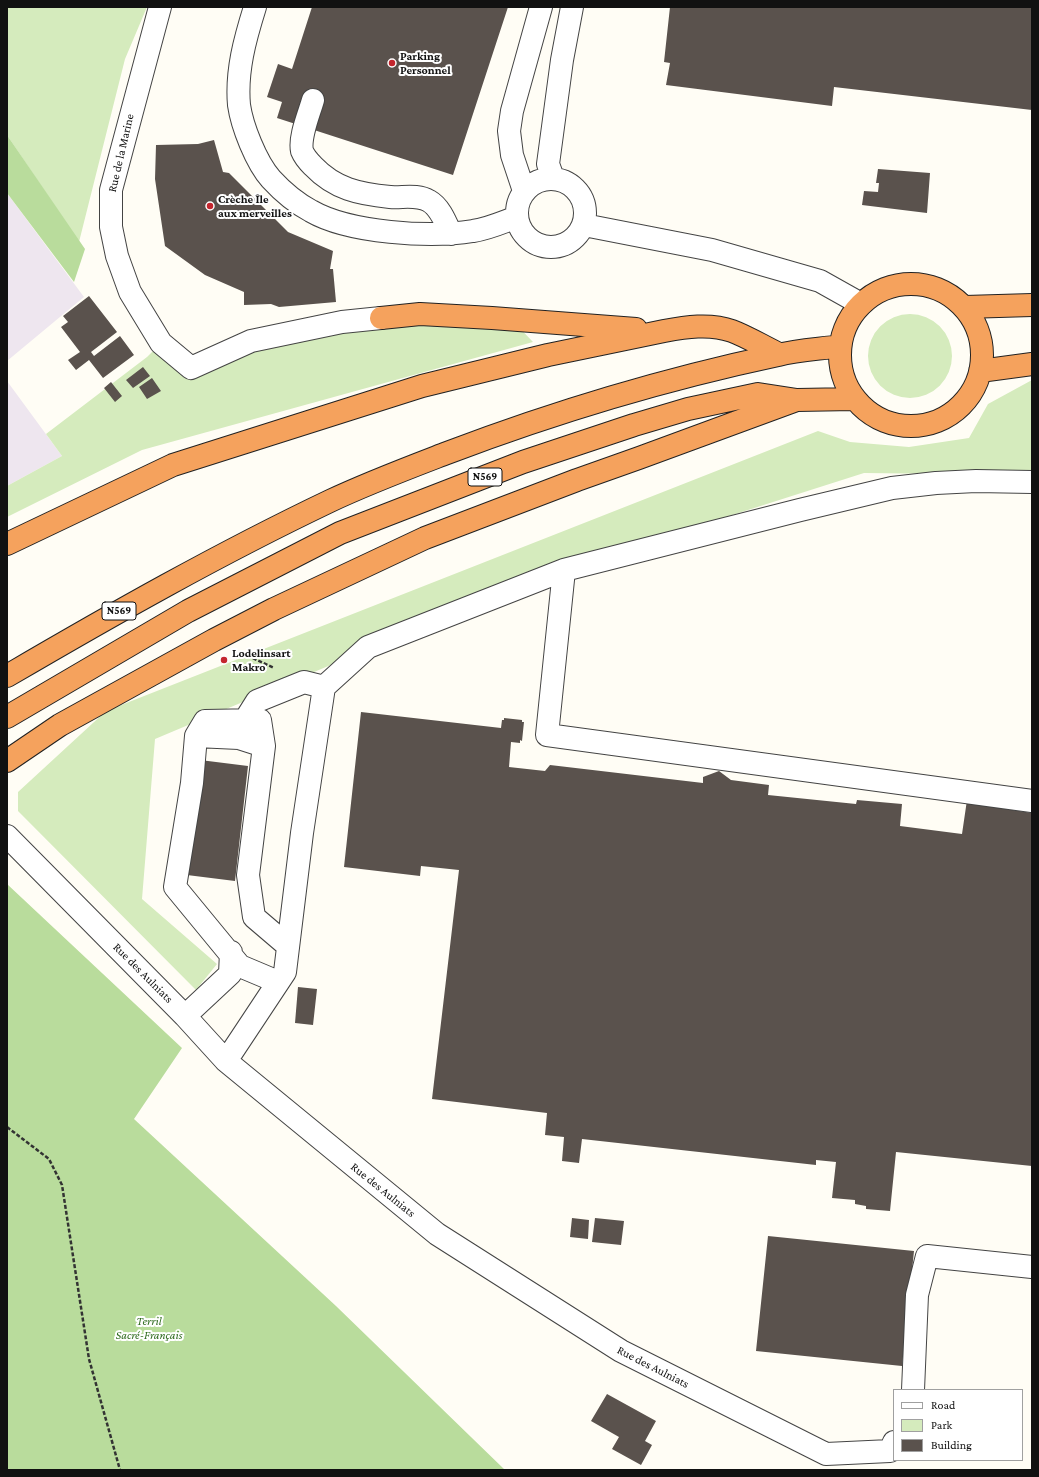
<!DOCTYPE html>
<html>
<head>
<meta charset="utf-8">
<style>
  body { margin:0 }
  #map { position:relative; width:1039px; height:1477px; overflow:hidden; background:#fffdf5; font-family:"Crimson Pro",serif }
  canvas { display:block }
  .frame { position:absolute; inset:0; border:8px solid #111; pointer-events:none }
  .legend { position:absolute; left:893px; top:1389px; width:130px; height:72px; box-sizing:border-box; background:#fff; border:1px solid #a0a0a0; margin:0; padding:5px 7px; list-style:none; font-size:12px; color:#111 }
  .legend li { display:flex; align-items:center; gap:8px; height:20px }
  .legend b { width:20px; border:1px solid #a0a0a0 }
</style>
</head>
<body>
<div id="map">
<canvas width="1039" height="1477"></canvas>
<div class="frame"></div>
<ul class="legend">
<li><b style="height:5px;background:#fff"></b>Road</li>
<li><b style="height:11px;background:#d5ebbd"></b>Park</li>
<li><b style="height:11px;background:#5a524d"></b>Building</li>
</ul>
</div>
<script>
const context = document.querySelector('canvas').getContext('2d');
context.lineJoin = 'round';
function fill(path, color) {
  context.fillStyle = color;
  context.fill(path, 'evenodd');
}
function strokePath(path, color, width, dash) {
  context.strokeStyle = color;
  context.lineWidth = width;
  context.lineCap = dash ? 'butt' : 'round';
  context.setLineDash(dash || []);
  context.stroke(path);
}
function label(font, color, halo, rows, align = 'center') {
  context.font = font + ' "Crimson Pro",serif';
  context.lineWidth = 4;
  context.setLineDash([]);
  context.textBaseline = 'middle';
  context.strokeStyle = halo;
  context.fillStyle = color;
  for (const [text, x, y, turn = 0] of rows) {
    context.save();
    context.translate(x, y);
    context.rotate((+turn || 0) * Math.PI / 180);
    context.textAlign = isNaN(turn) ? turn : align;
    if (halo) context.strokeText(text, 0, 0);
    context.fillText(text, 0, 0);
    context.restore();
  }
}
const industrial = new Path2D(`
  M 7,193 L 84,297 L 7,361 Z
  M 7,381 L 62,456 L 7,486 Z`);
const green = new Path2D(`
  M 7,7 L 147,7 L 125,59 L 79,242 L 7,135 Z
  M868 356a42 42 0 1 1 84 0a42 42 0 1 1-84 0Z
  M 420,314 L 511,319 L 533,342 L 142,450 L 7,517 L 7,486 L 62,456 L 46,434 L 147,357 L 161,343 L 191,368 L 269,338 Z
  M 1032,380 L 1032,475 L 864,473 L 726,517 L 428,624 L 155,739 L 142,899 L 217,964 L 196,990 L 18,811 L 18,792 L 106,711 L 818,431 L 850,442 L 909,447 L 969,438 L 988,404 Z`);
const forest = new Path2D(`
  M 7,135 L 85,249 L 74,282 L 7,193 Z
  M 7,884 L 182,1048 L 134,1119 L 336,1306 L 505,1470 L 7,1470 Z`);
const building = new Path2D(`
  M 312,7 L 508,7 L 453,175 L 277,118 L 282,102 L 267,97 L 278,64 L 292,69 Z
  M 670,7 L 1032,7 L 1032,110 L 834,87 L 832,106 L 666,85 L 670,63 L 664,62 Z
  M 214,140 L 223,172 L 229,173 L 288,232 L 333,251 L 330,269 L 333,269 L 336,302 L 279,307 L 271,304 L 244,305 L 244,292 L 205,275 L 165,246 L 155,179 L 156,145 L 198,144 Z
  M 878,169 L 930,173 L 927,213 L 862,205 L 864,191 L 878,192 L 879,183 L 876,183 Z
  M 89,296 L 117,332 L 91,352 L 94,356 L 120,336 L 134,355 L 103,378 L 89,360 L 76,370 L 68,360 L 80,352 L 61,327 L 68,322 L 63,316 Z
  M 143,367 L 150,376 L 133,388 L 126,380 Z
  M 152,378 L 161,391 L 147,399 L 139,387 Z
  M 111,382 L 122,396 L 115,402 L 104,388 Z
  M 361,712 L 501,728 L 502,720 L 504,720 L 504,718 L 522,720 L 522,722 L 524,722 L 522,741 L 520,740 L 520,743 L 511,742 L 509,767 L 545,771 L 550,765 L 703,783 L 703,777 L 719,771 L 731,780 L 769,785 L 768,795 L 856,804 L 857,800 L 902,804 L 900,826 L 962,834 L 967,800 L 1014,805 L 1013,810 L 1032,813 L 1032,1166 L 896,1152 L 890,1211 L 866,1209 L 866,1206 L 855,1204 L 855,1200 L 832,1198 L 836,1162 L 816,1160 L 816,1165 L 582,1139 L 579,1163 L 562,1161 L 564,1137 L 545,1135 L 547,1113 L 432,1099 L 459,870 L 421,866 L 420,876 L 344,867 Z
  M 200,760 L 248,766 L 235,881 L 187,875 Z
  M 298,987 L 317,989 L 313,1025 L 295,1023 Z
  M 572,1218 L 589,1220 L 588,1239 L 570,1237 Z
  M 595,1218 L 624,1221 L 621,1245 L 592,1242 Z
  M 768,1236 L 914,1251 L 902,1366 L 756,1351 Z
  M 607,1394 L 656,1421 L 645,1441 L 652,1445 L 641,1465 L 612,1449 L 619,1437 L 591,1421 Z`);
const path = new Path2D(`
  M 242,653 L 274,668
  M 7,1127 L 49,1159 L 62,1185 L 89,1359 L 120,1470`);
const minor = new Path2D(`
  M 160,7 L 111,190 L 111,227 L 117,256 L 130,292 L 161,343 L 191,368 L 251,341 L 342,322 L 381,318
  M 255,7 C 245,39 236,71 239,105 C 242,126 256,162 271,179 C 282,191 296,203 311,211 C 349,233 430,238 473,231 C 488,229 503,222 517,217
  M 313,100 C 309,114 299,137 302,151 C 304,156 309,162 313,166 C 335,189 359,194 390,197 C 403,198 417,194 429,201 C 440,207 446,223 451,234
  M 553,178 L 548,164 L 562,60 L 572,7
  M517 213a34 34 0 1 1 68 0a34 34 0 1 1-68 0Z
  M 524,191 L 512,155 L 509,131 L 512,111 L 541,7
  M 584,225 L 712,250 L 820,281 L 861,304
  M 564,570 L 547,735 L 1032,801
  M 245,720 L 257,701 L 304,682 L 324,687
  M 196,736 L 205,721 L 260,720 L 264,746
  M 7,836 L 185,1016 L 226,1061 L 437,1234 L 621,1351 L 826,1454 L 890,1451 L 894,1442
  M 278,982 L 240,966 L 175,887 L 192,783 L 196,736 L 239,738 L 264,746 L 248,875 L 254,917 L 288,946
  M 185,1016 L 230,974 L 231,952
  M 226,1061 L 285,972 L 302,833 L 324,687 L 368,647 L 564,570 L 800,510 L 892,488 L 936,483 L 976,481 L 1032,482
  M 913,1390 L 917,1295 L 927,1256 L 1032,1267`);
const highway = new Path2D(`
  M840 355a71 71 0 1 1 142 0a71 71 0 1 1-142 0Z
  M 965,307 L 1032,305
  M 381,318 L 420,314 L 492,318 L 636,329
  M 980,371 L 1032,364
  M 7,544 L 173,465 L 422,386 L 548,355 L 664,331 C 685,327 710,323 732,331 C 748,337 764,347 779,354
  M 7,676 C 113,614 219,554 330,501 C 368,483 408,468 447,453 C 555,412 665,379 778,355 C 798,350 820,349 840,346
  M 7,717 L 188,611 L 340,533 L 523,462 L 634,425 L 688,409 L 758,394 L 797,400 L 854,399
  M 7,761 L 60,725 L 214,640 L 274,609 L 425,538 L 577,480 L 639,458 L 794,401`);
const markers = [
  [392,63,4,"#c4262e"],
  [210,206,4,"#c4262e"],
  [224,660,4,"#c4262e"]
];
const shields = [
  [485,477,34],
  [119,611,34]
];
const shieldNames = [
  ["N569",485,477],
  ["N569",119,611]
];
const poiNames = [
  ["Parking",400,56],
  ["Personnel",400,70],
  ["Crèche Île",218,199],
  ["aux merveilles",218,213],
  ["Lodelinsart",232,653],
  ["Makro",232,667]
];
const streetNames = [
  ["Rue de la Marine",121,153,-77],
  ["Rue des Aulniats",143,973,45],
  ["Rue des Aulniats",383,1190,39],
  ["Rue des Aulniats",653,1367,27]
];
const parkNames = [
  ["Terril",149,1321],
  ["Sacré-Français",149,1335]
];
fill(industrial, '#eee6ef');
fill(green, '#d5ebbd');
fill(forest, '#b9dc9c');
fill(building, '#5a524d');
strokePath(minor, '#444', 24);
strokePath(highway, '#222', 24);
strokePath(path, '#333', 2.5, [4, 2]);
strokePath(minor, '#fff', 22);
strokePath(highway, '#f5a25d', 22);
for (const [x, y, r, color] of markers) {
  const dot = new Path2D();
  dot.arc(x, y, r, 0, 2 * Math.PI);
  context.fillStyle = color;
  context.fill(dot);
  strokePath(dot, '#fff', 1.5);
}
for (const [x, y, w] of shields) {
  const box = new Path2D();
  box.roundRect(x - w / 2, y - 9, w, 18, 3);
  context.fillStyle = '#fff';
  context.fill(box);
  strokePath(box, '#111', 1);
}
label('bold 11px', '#111', null, shieldNames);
label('bold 12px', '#111', '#fff', poiNames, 'left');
label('12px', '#111', '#fff', streetNames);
label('italic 12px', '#2f6b1f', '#fff', parkNames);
</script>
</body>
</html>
